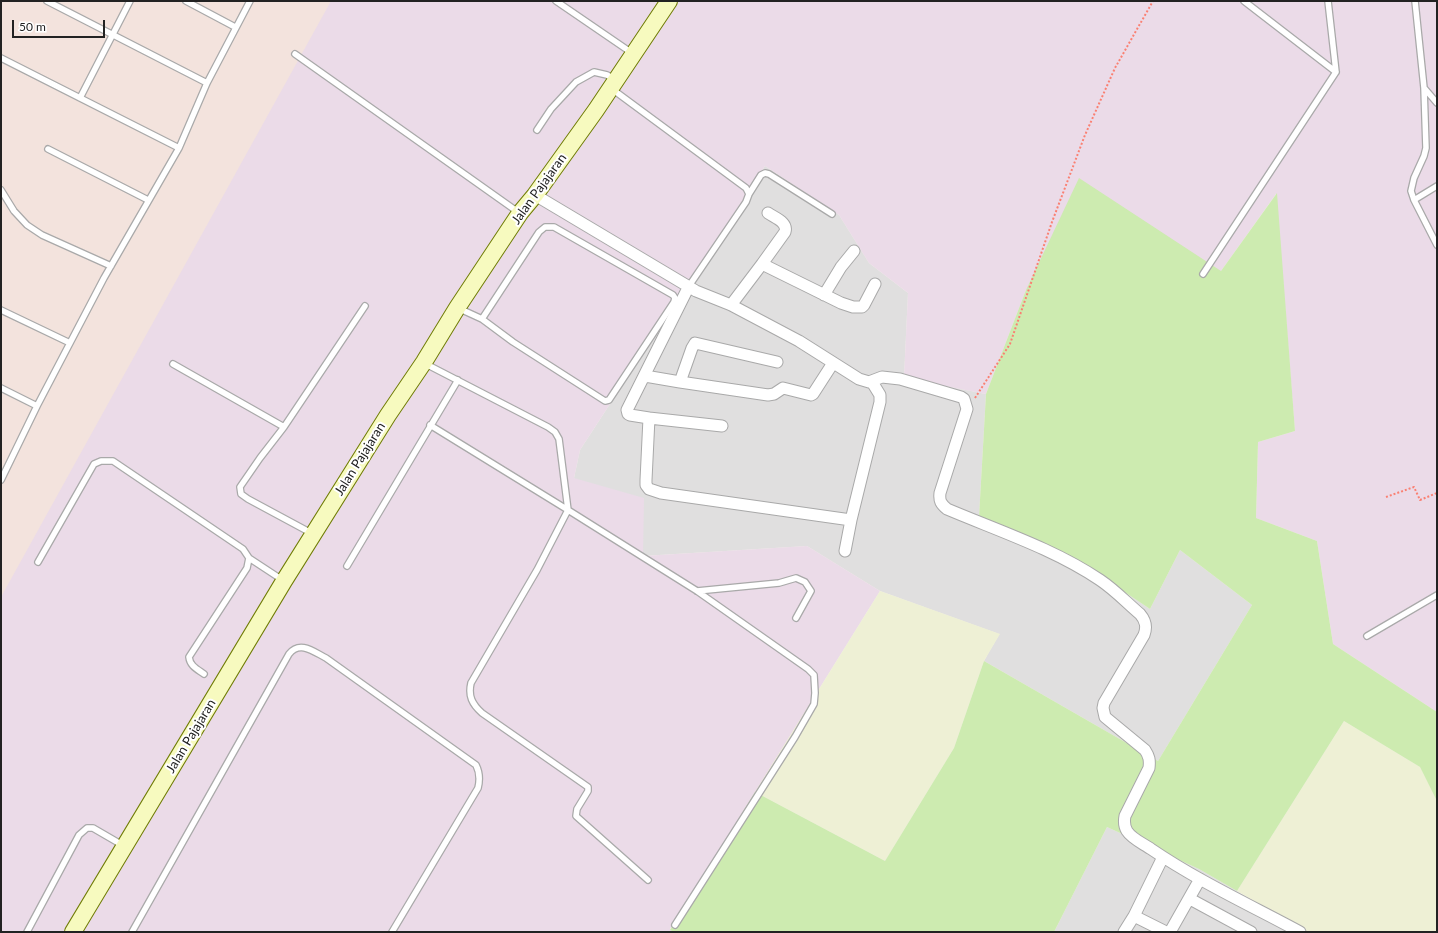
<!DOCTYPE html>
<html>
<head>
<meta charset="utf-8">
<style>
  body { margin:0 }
  #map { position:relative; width:1438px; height:933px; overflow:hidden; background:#f2efe9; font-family:Lato,sans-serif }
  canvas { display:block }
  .frame { position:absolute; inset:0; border:2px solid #222; pointer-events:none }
  .scale { position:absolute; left:12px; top:20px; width:93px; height:18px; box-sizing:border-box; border:2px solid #222; border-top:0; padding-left:5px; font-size:12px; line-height:14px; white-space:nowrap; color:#222; -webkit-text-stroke:3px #fff; paint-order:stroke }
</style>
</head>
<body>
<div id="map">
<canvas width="1438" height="933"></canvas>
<div class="frame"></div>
<div class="scale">50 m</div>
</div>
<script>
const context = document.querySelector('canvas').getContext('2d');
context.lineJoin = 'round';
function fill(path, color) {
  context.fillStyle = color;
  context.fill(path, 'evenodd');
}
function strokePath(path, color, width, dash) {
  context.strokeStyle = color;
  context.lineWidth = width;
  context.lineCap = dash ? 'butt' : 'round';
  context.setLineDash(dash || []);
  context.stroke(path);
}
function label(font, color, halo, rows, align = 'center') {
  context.font = font + ' Lato,sans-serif';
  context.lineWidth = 4;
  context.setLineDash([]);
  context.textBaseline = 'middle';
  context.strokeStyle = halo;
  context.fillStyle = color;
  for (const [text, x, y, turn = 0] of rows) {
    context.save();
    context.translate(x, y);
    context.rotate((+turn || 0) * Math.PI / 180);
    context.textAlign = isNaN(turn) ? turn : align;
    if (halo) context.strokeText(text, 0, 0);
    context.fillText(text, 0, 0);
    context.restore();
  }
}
const residential = new Path2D(`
  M 765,166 L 839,215 L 869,263 L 908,293 L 904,378 L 986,394 L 979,517 L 1072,557 L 1150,609 L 1180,550 L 1252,605 L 1158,761 L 984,661 L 999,634 L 880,591 L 807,546 L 643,556 L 574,478 L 580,450 Z
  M 1107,827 L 1199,869 L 1308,932 L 1054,932 Z`);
const industrial = new Path2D(`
  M 1,1 L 1437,1 L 1437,712 L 1333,644 L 1317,541 L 1256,518 L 1258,442 L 1295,431 L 1276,194 L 1221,271 L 1026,290 L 986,394 L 904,378 L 908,293 L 869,263 L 839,215 L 765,166 L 580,450 L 574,478 L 644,498 L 643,556 L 807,546 L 880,591 L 670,929 L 674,932 L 1,932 Z`);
const military = new Path2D(`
  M 1,1 L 331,1 L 1,597 Z`);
const farmland = new Path2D(`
  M 880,591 L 1000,634 L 984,661 L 954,748 L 885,861 L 755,792 Z
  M 1344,721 L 1420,767 L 1436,798 L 1437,801 L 1437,932 L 1308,932 L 1237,891 Z`);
const grass = new Path2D(`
  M 1079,178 L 1221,271 L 1277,193 L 1295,431 L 1258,442 L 1256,518 L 1317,541 L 1333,644 L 1437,712 L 1437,801 L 1420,767 L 1344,721 L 1237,891 L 1199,869 L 1107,827 L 1054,932 L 674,932 L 670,930 L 755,792 L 885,861 L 954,748 L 984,661 L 1158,761 L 1252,605 L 1180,550 L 1150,609 L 1072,557 L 979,517 L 986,394 L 1026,290 Z`);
const path = new Path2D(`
  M 975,398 L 1010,344 L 1052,222 L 1085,135 L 1115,68 L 1153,1
  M 1386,497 L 1414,487 L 1420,500 L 1437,493`);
const service = new Path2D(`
  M 47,1 L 207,83
  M 186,1 L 235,27
  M 556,1 L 632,53
  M 1328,1 L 1336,72
  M 1415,1 L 1424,88 L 1426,148 L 1424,156 L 1414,178 L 1411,191 L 1414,200 L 1437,245
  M 295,54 L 518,212
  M 1,58 L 179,148
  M 612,89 L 746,188 L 749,194 L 746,202 L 689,286
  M 1425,89 L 1437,103
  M 80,98 L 130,1
  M 537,130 L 551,109 L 576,82 L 594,72 L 607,75 L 614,79
  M 48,149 L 148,200
  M 1,190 L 14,211 L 27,225 L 42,235 L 111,266
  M 749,194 L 761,175 L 765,173 L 769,174 L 832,214
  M 1414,200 L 1437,186
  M 1203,274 L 1336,72 L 1244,1
  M 458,308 L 482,319 L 513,342 L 605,401 L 609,400 L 674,302 L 675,298 L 673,295 L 554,227 L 545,227 L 539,232 L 482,319
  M 1,310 L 70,343
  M 424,363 L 548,427 L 555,432 L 559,439 L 568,510 L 697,591 L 808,669 L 814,675 L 815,693 L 814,704 L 795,737 L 675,925
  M 173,364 L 284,427
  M 1,388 L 37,406
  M 430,425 L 568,510 L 537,570 L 471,683 C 468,696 472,704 482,713 L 588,787 L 588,791 L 577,809 L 576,816 L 648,880
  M 1,480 L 37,406 L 104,278 L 179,148 L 207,83 L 250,1
  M 313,534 L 248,499 L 241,494 L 240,487 L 260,458 L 284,427 L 365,306
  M 249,558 L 284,581
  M 38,562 L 94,464 L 101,461 L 113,461 L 243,549 L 249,558 L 247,568 L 189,657 C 190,666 197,669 204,674
  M 347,566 L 458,380
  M 697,591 L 779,583 L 796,578 L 805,582 L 811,591 L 796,618
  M 1367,636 L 1437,595
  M 27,932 L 79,835 L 87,828 L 93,828 L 124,846
  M 132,932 L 289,654 C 300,640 314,652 326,658 L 476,765 C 480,773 480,780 478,788 L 392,932`);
const minor = new Path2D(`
  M 535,195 L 696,291 L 731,305 L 799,341 L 859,379 L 869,382 L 882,377 L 900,379 L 961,397 L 964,399 L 967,409 L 940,493 C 939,501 941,504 947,509 C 999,531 1054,549 1100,580 C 1115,590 1127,603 1140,614 C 1146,621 1147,627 1144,635 L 1104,703 L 1103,708 L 1105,717 L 1145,750 C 1149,756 1150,760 1149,768 L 1125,816 C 1124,821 1124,826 1127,831 C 1132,839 1144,844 1151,849 C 1198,881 1250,905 1300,932
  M 762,264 L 841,303 L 853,307 L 862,307 L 864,305 L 875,284
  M 689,286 L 627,410 L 628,414 L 630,415 L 649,418 L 646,480 L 646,485 L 649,489 L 661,493 L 851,520
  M 824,295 L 841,267 L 854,251
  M 731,305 L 762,264 L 785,232 C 788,222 775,218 768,213
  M 645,376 L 680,382 L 768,395 L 774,394 L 783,388 L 811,395 L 813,394 L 833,363
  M 680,382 L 692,348 L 695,343 L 777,362
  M 649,418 L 722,426
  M 845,551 L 851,520 L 880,402 L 880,395 L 872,382
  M 1163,857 L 1134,916 L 1166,932
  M 1190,899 L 1251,932
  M 1124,932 L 1134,916
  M 1170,932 L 1200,879`);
const secondary = new Path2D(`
  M 73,932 L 284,581 L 388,415 L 424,362 L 457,308 L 520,213 L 535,195 L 596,110 L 669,1`);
const streetNames = [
  ["Jalan Pajajaran",539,189,-54],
  ["Jalan Pajajaran",360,459,-58],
  ["Jalan Pajajaran",191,736,-59]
];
fill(residential, '#e0dfdf');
fill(industrial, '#ebdbe8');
fill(military, '#f3e3dd');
fill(farmland, '#eef0d5');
fill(grass, '#cdebb0');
strokePath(service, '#a9a9a9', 8);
strokePath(minor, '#a9a9a9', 13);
strokePath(secondary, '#707d05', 18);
strokePath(path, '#fa8072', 2, [2, 2]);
strokePath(service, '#fff', 5.5);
strokePath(minor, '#fff', 11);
strokePath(secondary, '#f7fabf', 16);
label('13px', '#222', '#fff', streetNames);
</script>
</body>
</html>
